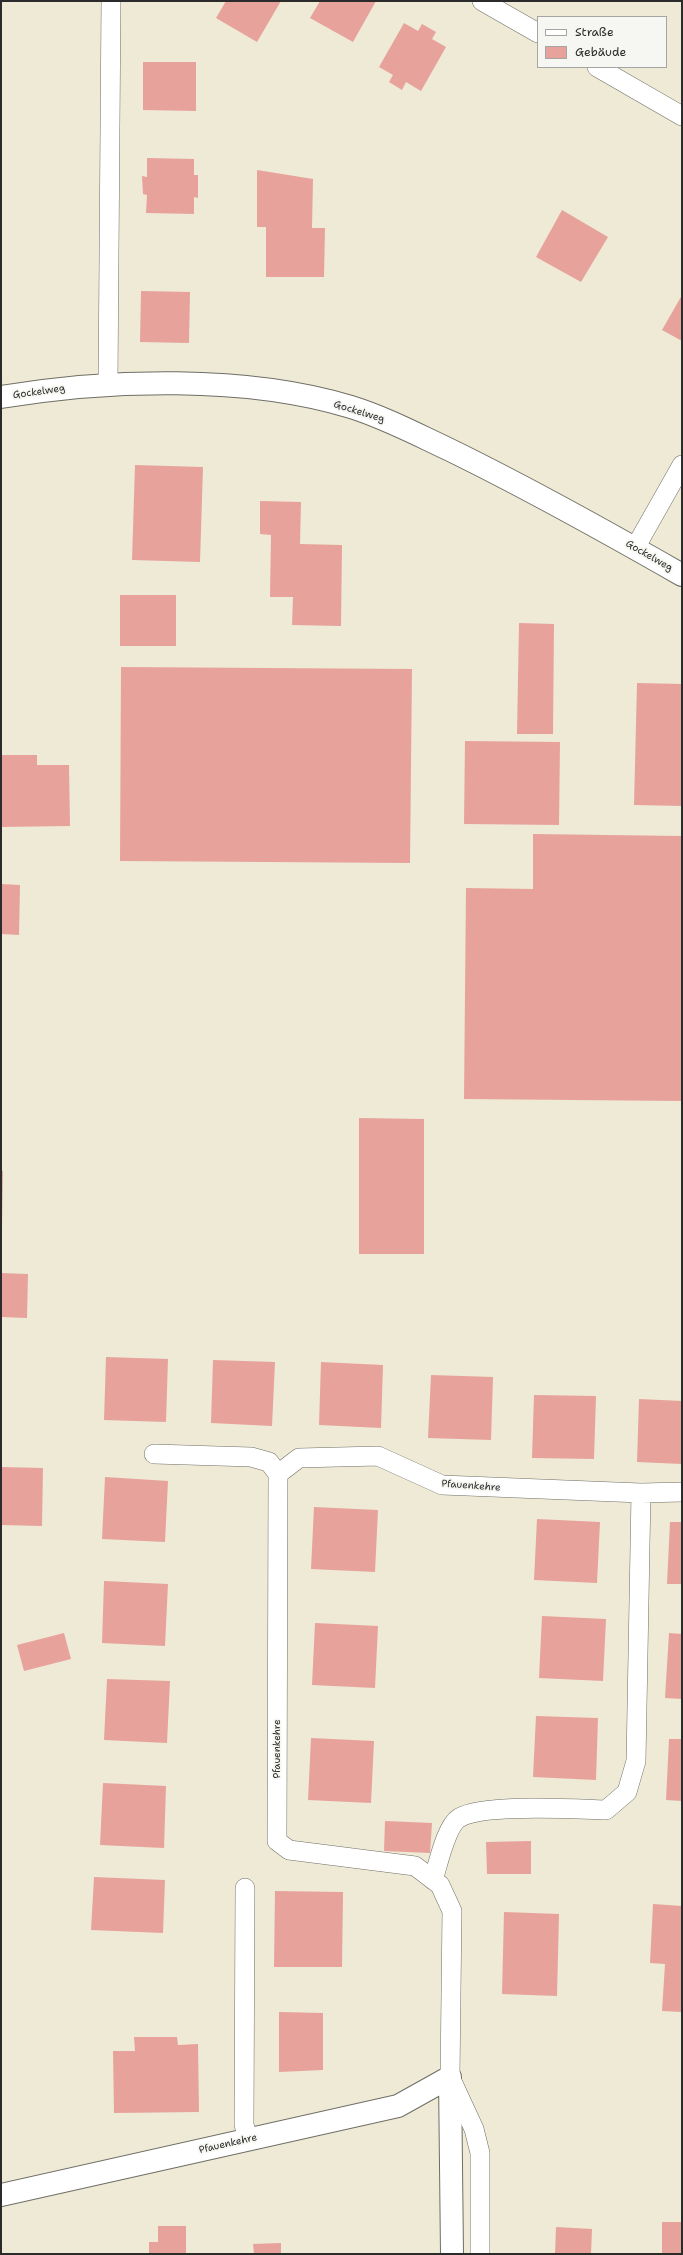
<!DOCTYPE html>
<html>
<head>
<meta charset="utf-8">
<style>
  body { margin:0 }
  #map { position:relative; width:683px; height:2255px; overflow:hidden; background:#eeead5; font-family:"Shantell Sans",sans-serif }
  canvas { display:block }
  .frame { position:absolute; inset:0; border:2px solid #2b2b2b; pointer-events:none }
  .legend { position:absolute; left:537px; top:16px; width:130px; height:52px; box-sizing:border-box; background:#f6f6f2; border:1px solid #a5a5a2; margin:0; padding:5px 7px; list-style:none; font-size:12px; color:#2b2b2b }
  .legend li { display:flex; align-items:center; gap:8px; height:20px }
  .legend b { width:20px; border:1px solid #a5a5a2 }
</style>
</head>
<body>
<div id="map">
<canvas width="683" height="2255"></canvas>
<div class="frame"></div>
<ul class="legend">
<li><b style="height:5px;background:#fff"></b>Straße</li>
<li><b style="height:11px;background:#e8a29c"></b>Gebäude</li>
</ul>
</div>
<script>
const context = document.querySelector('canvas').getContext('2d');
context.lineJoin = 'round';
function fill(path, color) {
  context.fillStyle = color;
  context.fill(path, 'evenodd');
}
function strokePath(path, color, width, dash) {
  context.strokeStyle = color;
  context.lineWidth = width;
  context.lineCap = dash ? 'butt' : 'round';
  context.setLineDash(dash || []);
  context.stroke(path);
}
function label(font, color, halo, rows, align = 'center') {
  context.font = font + ' "Shantell Sans",sans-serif';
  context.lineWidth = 3.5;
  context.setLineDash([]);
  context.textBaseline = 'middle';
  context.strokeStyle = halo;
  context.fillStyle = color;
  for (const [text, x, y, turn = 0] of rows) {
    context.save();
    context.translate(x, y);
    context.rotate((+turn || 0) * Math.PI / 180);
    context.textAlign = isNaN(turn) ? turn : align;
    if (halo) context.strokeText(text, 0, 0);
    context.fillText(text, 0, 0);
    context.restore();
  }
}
const building = new Path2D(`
  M 226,1 L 281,1 L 257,42 L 216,18 Z
  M 320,1 L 376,1 L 353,42 L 310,18 Z
  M 404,23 L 418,31 L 422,24 L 436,32 L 432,39 L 446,47 L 421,91 L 406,82 L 402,90 L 389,82 L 393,75 L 379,67 Z
  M 143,62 L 196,62 L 196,111 L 143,110 Z
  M 147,158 L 194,159 L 194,175 L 198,175 L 198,198 L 194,197 L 194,214 L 146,213 L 147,195 L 143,194 L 142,176 L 147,177 Z
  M 257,170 L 313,179 L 312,228 L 325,228 L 324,277 L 266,277 L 266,227 L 257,227 Z
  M 562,210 L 608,237 L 581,282 L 536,257 Z
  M 141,291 L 190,292 L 189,343 L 140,342 Z
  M 682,295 L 682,341 L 662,330 Z
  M 135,465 L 203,467 L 200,562 L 132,560 Z
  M 260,501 L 301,502 L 300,544 L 342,545 L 341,626 L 292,625 L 293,597 L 270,597 L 271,535 L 260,534 Z
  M 120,595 L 176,595 L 176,646 L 120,646 Z
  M 519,623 L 554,624 L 553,734 L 517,734 Z
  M 121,667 L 412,669 L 410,863 L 120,861 Z
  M 637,683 L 682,684 L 682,806 L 634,805 Z
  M 465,741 L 560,742 L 559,825 L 464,824 Z
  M 1,755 L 37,755 L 37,765 L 69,765 L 70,826 L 1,827 Z
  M 533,834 L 682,836 L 682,1101 L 464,1099 L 466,888 L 533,889 Z
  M 1,884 L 20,885 L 19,935 L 1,934 Z
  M 359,1118 L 424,1119 L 424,1254 L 359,1254 Z
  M 1,1171 L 3,1171 L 2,1227 L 1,1227 Z
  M 1,1273 L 28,1274 L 27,1318 L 1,1317 Z
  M 106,1357 L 168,1359 L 166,1422 L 104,1420 Z
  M 213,1360 L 275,1362 L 272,1426 L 211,1423 Z
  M 321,1362 L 383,1365 L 381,1428 L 319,1425 Z
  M 431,1375 L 493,1377 L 491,1440 L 428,1438 Z
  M 534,1395 L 596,1396 L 594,1459 L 532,1458 Z
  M 639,1399 L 682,1401 L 682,1464 L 637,1462 Z
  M 1,1467 L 43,1468 L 42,1526 L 1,1525 Z
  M 105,1477 L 168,1481 L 165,1542 L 102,1539 Z
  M 314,1507 L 378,1510 L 375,1572 L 311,1569 Z
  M 537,1519 L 600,1522 L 597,1583 L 534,1580 Z
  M 670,1522 L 682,1522 L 682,1584 L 667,1584 Z
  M 104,1581 L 168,1584 L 165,1646 L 102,1643 Z
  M 542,1616 L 606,1619 L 603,1681 L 539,1678 Z
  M 315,1623 L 378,1626 L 375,1688 L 312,1685 Z
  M 64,1633 L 71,1659 L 24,1671 L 17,1645 Z
  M 669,1633 L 682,1634 L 682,1699 L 665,1698 Z
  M 107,1679 L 170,1681 L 167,1743 L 104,1740 Z
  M 536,1716 L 598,1718 L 596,1780 L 533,1777 Z
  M 311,1738 L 374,1741 L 371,1803 L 308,1800 Z
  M 669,1739 L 682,1739 L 682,1801 L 666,1800 Z
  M 103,1783 L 166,1786 L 164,1848 L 100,1845 Z
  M 385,1821 L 432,1823 L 430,1853 L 384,1851 Z
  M 531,1841 L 531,1874 L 487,1874 L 486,1842 Z
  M 94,1877 L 165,1880 L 163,1933 L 91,1930 Z
  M 275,1891 L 343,1892 L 342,1967 L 274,1967 Z
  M 653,1904 L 682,1906 L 682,2012 L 662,2011 L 665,1964 L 650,1963 Z
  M 504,1912 L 559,1914 L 557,1996 L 502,1994 Z
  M 279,2012 L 323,2013 L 323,2070 L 279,2072 Z
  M 134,2037 L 177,2037 L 178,2045 L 198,2044 L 199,2112 L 114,2113 L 113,2051 L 135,2051 Z
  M 662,2222 L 682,2222 L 682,2254 L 662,2254 Z
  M 158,2226 L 186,2226 L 186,2254 L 149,2254 L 149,2242 L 158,2242 Z
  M 556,2227 L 592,2229 L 591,2254 L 555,2254 Z
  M 281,2243 L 281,2254 L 254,2254 L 253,2244 Z`);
const lane = new Path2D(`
  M 482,1 L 538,33
  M 597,67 L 682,116
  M 108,384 L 111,1
  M 635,548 L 682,465
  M 154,1454 L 251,1457 L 269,1462 L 278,1474
  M 433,1880 C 438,1865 446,1826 459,1818 C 482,1803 576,1809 606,1810 L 627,1792 L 636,1761 L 641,1493
  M 245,1888 L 244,2125 L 249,2140
  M 480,2254 L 480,2153 L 474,2129 L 450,2077 L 452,1911 L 440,1885 L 415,1866 L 289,1850 L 277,1841 L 278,1474 L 299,1458 L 378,1456 L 442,1485 L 641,1493 L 682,1492`);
const street = new Path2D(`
  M 1,397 C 109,379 246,375 351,407 C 386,418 416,434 448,449 C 528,488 605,531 682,575
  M 1,2195 L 398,2106 L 450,2077 L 452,2254`);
const streetNames = [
  ["Gockelweg",39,392,-8],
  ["Gockelweg",359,412,17],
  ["Gockelweg",649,556,30],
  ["Pfauenkehre",471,1486,4],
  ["Pfauenkehre",277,1749,-90],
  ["Pfauenkehre",228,2144,-13]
];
fill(building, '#e8a29c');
strokePath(lane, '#6f6e66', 20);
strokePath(street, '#6f6e66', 24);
strokePath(lane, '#fff', 19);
strokePath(street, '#fff', 22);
label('10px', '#2b2b2b', '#f6f6f2', streetNames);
</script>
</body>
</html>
